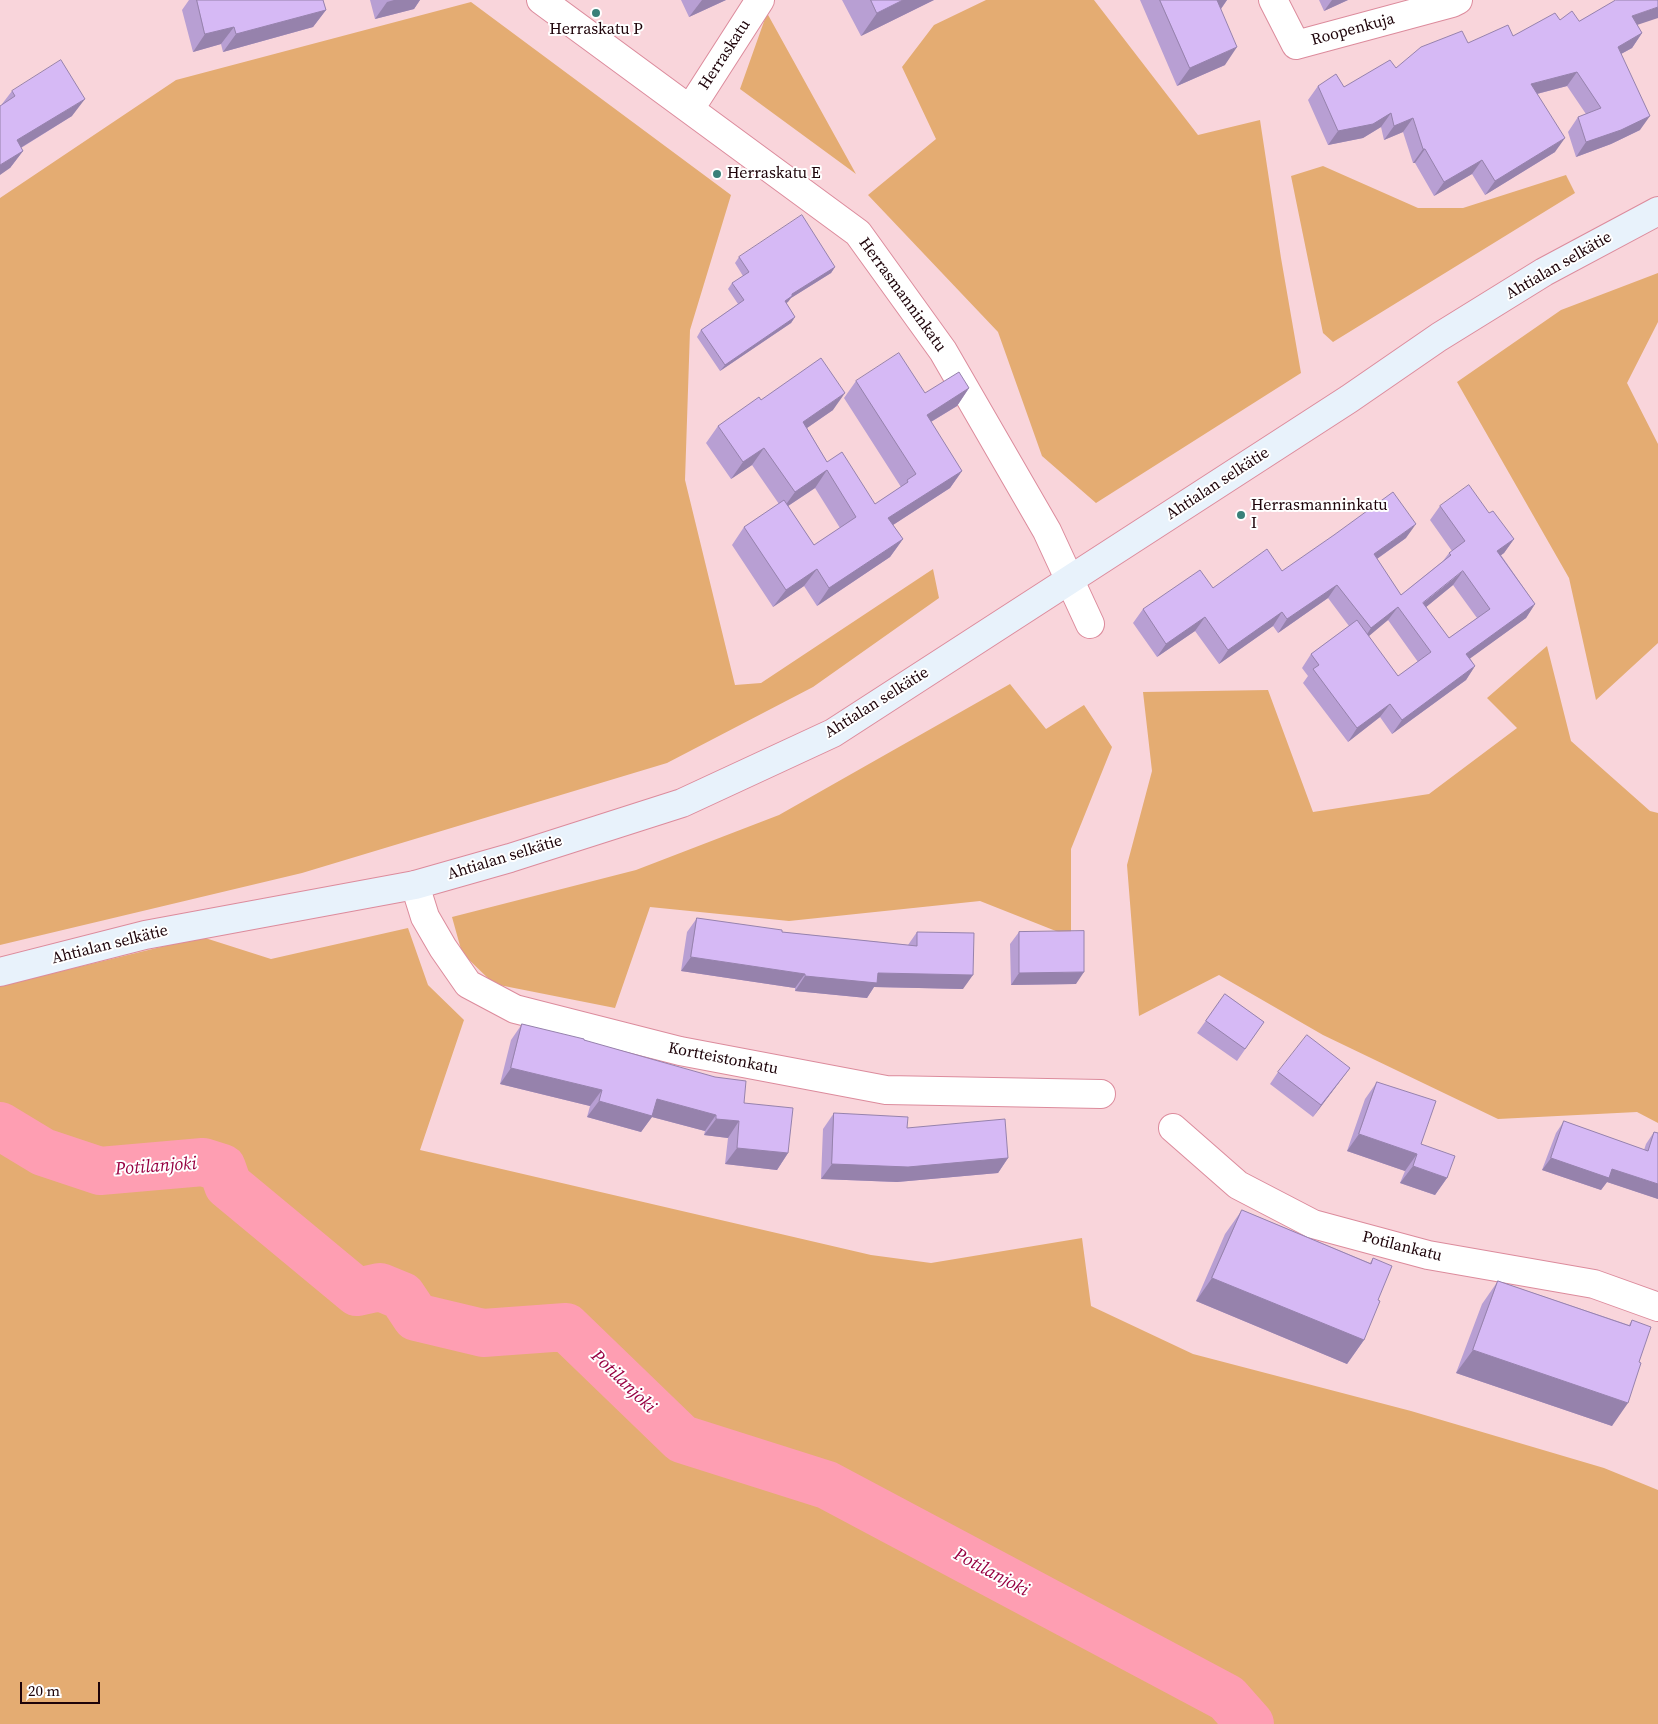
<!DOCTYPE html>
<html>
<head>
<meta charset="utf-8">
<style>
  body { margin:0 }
  #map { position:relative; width:1658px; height:1724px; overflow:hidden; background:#f9d5db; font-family:"Source Serif 4",serif }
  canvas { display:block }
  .scale { position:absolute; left:20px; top:1682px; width:80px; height:22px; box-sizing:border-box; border:2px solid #1d0309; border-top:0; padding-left:6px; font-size:15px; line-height:18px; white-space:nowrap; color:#1d0309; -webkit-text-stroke:4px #fff; paint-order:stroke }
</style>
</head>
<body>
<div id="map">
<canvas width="1658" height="1724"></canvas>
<div class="scale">20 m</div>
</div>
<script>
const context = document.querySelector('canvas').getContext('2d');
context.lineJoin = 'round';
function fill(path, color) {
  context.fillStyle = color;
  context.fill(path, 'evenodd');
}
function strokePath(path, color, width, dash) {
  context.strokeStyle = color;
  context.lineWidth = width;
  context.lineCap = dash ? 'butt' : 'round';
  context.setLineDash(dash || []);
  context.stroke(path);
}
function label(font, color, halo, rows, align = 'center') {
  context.font = font + ' "Source Serif 4",serif';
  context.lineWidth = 4;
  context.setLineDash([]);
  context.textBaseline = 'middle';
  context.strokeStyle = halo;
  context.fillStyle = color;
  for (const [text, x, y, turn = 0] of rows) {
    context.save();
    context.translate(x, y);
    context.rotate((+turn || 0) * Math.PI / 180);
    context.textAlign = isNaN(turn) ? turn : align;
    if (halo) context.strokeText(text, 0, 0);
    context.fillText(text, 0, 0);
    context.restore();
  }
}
const green = new Path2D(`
  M 986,0 L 1094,0 L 1198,135 L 1260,120 L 1281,258 L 1301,373 L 1096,503 L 1042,456 L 998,332 L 868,195 L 936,139 L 902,67 L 934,25 Z
  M 471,2 L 731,195 L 690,330 L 685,480 L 735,685 L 761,683 L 933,569 L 939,598 L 813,687 L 667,763 L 302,873 L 0,945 L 0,198 L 176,80 Z
  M 767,13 L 856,174 L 740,89 Z
  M 1323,166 L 1418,208 L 1463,208 L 1566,175 L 1575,193 L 1333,342 L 1323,333 L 1291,176 Z
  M 1658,273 L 1658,322 L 1627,383 L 1658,444 L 1658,643 L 1596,700 L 1569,578 L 1457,382 L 1561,310 Z
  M 1547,646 L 1571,741 L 1650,811 L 1658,813 L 1658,1123 L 1637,1112 L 1498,1119 L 1323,1035 L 1219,975 L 1139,1016 L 1127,865 L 1152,771 L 1143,692 L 1268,690 L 1313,812 L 1429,794 L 1517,728 L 1487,698 Z
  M 1010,684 L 1046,729 L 1084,705 L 1112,747 L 1071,849 L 1071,937 L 980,901 L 789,921 L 650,907 L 615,1008 L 494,984 L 462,953 L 452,917 L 636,870 L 779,815 Z
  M 408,928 L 428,985 L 464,1020 L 420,1150 L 871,1255 L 931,1263 L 1082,1238 L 1091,1306 L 1193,1354 L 1411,1411 L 1604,1468 L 1658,1490 L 1658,1724 L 0,1724 L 0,986 L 202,937 L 271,959 Z`);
const river = new Path2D(`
  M 0,1126 L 43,1152 L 100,1171 L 203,1162 L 222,1168 L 228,1185 L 357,1292 L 380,1287 L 402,1296 L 416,1317 L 483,1333 L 566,1327 L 682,1439 L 827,1485 L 1227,1698 L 1250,1724`);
const street = new Path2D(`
  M 541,0 L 858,233 L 943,351 L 1047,531 L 1090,624
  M 1273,0 L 1296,45 L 1452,3 L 1458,0
  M 690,109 L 760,0
  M 415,885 L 425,917 L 443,948 L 468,984 L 515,1009 L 680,1051 L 886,1090 L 1101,1094
  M 1173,1128 L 1238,1185 L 1313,1224 L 1428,1255 L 1594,1284 L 1658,1307`);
const secondary = new Path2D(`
  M 0,972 L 145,935 L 415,885 L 510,858 L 682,803 L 833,733 L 1349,399 L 1439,337 L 1544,272 L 1658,211`);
const wall = new Path2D(`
  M 189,0 L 323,0 L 326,10 L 313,27 L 223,52 L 221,44 L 193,52 L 182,10 Z
  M 370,0 L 420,0 L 414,9 L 375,19 Z
  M 681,0 L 726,0 L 689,17 Z
  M 842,0 L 934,0 L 861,36 Z
  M 1140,0 L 1227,0 L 1221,9 L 1225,65 L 1177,86 Z
  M 1319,0 L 1348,0 L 1324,11 Z
  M 1560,20 L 1637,25 L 1642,33 L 1632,48 L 1621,54 L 1640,130 L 1611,144 L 1576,157 L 1568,132 L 1578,117 L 1586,114 L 1567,86 L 1537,94 L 1555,152 L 1485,195 L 1472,174 L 1434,196 L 1415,163 L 1413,163 L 1403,132 L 1384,140 L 1381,127 L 1363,138 L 1328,145 L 1308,100 L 1318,86 L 1344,87 L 1468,43 L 1513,36 Z
  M 12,91 L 72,116 L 21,148 L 23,151 L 10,168 L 2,104 Z
  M 739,257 L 835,267 L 831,273 L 791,298 L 786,303 L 795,317 L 791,323 L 720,371 L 697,337 L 701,330 L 738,304 L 728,289 L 732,283 L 743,276 L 735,263 Z
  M 856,381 L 925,393 L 969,388 L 957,406 L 931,422 L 962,471 L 950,488 L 893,525 L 903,539 L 890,557 L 817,606 L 804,586 L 773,607 L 732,545 L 744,527 L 779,504 L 752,465 L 731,479 L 706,443 L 718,426 L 761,400 L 833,410 L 807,428 L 827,462 L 875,504 L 901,487 L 844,398 ZM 815,488 L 840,528 L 814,545 L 788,506 Z
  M 1440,506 L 1489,513 L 1514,539 L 1504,553 L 1501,555 L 1535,604 L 1526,618 L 1470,658 L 1475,666 L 1466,680 L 1392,734 L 1380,717 L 1348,742 L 1303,683 L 1308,676 L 1302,668 L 1311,654 L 1349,626 L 1328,598 L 1278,633 L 1273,626 L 1219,664 L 1195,631 L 1157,657 L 1133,623 L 1143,609 L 1213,588 L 1282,571 L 1406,538 L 1377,559 L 1401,595 L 1443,561 L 1449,553 L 1452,551 L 1430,520 ZM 1453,585 L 1477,618 L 1449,638 L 1426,607 ZM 1388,620 L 1418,662 L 1398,676 L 1368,636 Z
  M 697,918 L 782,932 L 908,945 L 917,932 L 963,989 L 874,987 L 867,998 L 795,991 L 795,988 L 681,971 L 687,932 Z
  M 1019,932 L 1076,984 L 1011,985 L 1010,944 Z
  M 1225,994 L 1264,1022 L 1237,1061 L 1197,1033 Z
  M 522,1024 L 584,1040 L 744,1103 L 788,1153 L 777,1170 L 725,1164 L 728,1138 L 704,1135 L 705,1131 L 652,1117 L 641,1132 L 587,1117 L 590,1106 L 500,1084 L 511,1040 Z
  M 1350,1068 L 1313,1117 L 1270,1084 L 1278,1072 Z
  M 1377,1082 L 1421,1144 L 1447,1178 L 1435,1195 L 1400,1183 L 1405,1171 L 1347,1151 L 1365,1099 Z
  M 834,1113 L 907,1128 L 1008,1158 L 998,1173 L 897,1182 L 821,1179 L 823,1129 Z
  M 1564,1121 L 1644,1150 L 1646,1144 L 1654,1132 L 1658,1133 L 1658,1199 L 1607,1182 L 1601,1190 L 1542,1170 L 1556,1133 Z
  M 1242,1210 L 1370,1263 L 1373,1258 L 1378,1300 L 1364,1340 L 1347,1364 L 1196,1301 L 1225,1234 Z
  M 1498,1281 L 1629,1325 L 1632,1320 L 1612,1426 L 1456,1373 L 1482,1304 Z`);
const shadedWall = new Path2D(`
  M 394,0 L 420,0 L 414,9 L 375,19 L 387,2 Z
  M 702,0 L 726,0 L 689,17 Z
  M 903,0 L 934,0 L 861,36 L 877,13 Z
  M 1217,0 L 1227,0 L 1218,13 Z
  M 1332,0 L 1348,0 L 1324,11 Z
  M 1658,7 L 1658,18 L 1622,30 L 1632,16 Z
  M 326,10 L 313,27 L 223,52 L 236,34 Z
  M 234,27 L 221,44 L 193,52 L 205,34 Z
  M 1642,33 L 1632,48 L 1608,61 L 1618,47 Z
  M 1237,47 L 1225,65 L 1177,86 L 1190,68 Z
  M 1577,72 L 1567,86 L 1521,98 L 1531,84 Z
  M 85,99 L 72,116 L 4,158 L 17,140 Z
  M 1391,113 L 1381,127 L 1363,138 L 1328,145 L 1338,131 Z
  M 1650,116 L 1640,130 L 1611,144 L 1576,157 L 1586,142 Z
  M 1413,118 L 1403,132 L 1384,140 L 1394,126 Z
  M 1565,138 L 1555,152 L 1485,195 L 1495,181 Z
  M 1423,149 L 1425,149 L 1415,163 L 1413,163 Z
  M 23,151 L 10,168 L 0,175 L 0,165 Z
  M 1482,160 L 1472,174 L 1434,196 L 1444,182 Z
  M 835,267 L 831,273 L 791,298 L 788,302 L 781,307 L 785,301 L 792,294 Z
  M 795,317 L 791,323 L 720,371 L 725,365 Z
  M 969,388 L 957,406 L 914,432 L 927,415 Z
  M 845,393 L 833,410 L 791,439 L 803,422 Z
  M 764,448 L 752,465 L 731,479 L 743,462 Z
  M 827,470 L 815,488 L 782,510 L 795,492 Z
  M 962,471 L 950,488 L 876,536 L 888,518 Z
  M 1416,524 L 1406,538 L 1364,568 L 1374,554 Z
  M 903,539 L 890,557 L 817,606 L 829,588 Z
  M 1514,539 L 1504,553 L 1488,565 L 1497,551 Z
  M 817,569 L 804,586 L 773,607 L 786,590 Z
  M 1463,571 L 1453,585 L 1414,617 L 1423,603 Z
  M 1337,585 L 1328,598 L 1278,633 L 1287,619 Z
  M 1535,604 L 1526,618 L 1457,668 L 1466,654 Z
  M 1398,607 L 1388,620 L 1362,642 L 1371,628 Z
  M 1282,612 L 1273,626 L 1219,664 L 1228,650 Z
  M 1205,617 L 1195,631 L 1157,657 L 1166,644 Z
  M 1475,666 L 1466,680 L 1392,734 L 1402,720 Z
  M 1390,704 L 1380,717 L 1348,742 L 1357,728 Z
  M 691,957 L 805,974 L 795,988 L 681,971 Z
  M 1084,972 L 1076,984 L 1011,985 L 1019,973 Z
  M 878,973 L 973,975 L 963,989 L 874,987 L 867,998 L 795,991 L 805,976 Z
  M 511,1068 L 602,1090 L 590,1106 L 500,1084 Z
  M 1350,1068 L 1341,1080 L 1313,1117 L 1321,1105 Z
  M 657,1099 L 716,1115 L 705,1131 L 652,1117 L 641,1132 L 587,1117 L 599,1101 Z
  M 716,1119 L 739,1121 L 728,1138 L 704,1135 Z
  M 1359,1134 L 1417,1154 L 1405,1171 L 1347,1151 Z
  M 737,1148 L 788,1153 L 777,1170 L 725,1164 Z
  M 1008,1158 L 998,1173 L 897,1182 L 821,1179 L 832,1164 Z
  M 1551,1158 L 1612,1169 L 1658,1184 L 1658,1199 L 1607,1182 L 1601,1190 L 1542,1170 Z
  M 1413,1166 L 1447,1178 L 1435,1195 L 1400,1183 Z
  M 1212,1278 L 1364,1340 L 1347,1364 L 1196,1301 Z
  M 1473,1350 L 1628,1403 L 1612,1426 L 1456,1373 Z`);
const building = new Path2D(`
  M 197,0 L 323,0 L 326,10 L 236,34 L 234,27 L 205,34 Z
  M 871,0 L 903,0 L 877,13 Z
  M 1160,0 L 1218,0 L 1217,0 L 1237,47 L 1190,68 Z
  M 1616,0 L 1658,0 L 1658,7 L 1632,16 L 1642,33 L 1618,47 L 1650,116 L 1621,130 L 1586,142 L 1578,117 L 1601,108 L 1577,72 L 1531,84 L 1565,138 L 1495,181 L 1482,160 L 1444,182 L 1425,149 L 1423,149 L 1413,118 L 1394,126 L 1391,113 L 1373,124 L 1338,131 L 1318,86 L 1336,74 L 1344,87 L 1390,60 L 1396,68 L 1421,47 L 1462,31 L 1468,43 L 1508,25 L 1513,36 L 1555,13 L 1560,20 L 1572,11 L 1579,21 Z
  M 61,60 L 85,99 L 17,140 L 23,151 L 0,165 L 0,106 L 15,96 L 12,91 Z
  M 802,215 L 835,267 L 792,294 L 792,296 L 785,301 L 795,317 L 725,365 L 701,330 L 744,300 L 732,283 L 749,272 L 739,257 Z
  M 899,353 L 925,393 L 959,372 L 969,388 L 927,415 L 962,471 L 888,518 L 903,539 L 829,588 L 817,569 L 786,590 L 744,527 L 784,500 L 814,545 L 856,517 L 827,470 L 795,492 L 764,448 L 743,462 L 718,426 L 759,397 L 761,400 L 821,358 L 845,393 L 803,422 L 827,462 L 842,452 L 875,504 L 908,482 L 907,480 L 916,474 L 856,381 Z
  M 1469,485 L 1489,513 L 1493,511 L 1514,539 L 1497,551 L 1535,604 L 1466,654 L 1475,666 L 1402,720 L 1390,704 L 1357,728 L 1313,669 L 1319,665 L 1311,654 L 1357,620 L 1398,676 L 1431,652 L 1398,607 L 1371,628 L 1337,585 L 1287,619 L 1282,612 L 1228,650 L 1205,617 L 1166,644 L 1143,609 L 1200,570 L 1213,588 L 1267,549 L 1282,571 L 1334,535 L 1393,492 L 1416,524 L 1374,554 L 1401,595 L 1451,555 L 1449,553 L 1465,541 L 1440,506 ZM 1463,571 L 1490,609 L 1449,638 L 1423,603 Z
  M 697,918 L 782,930 L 782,932 L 917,946 L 917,932 L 974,933 L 973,975 L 878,973 L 877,983 L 805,976 L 805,974 L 691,957 Z
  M 1084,931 L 1084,972 L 1019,973 L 1019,932 Z
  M 1225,994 L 1264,1022 L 1245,1049 L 1206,1021 Z
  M 522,1024 L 584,1039 L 584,1040 L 715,1077 L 746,1081 L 744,1103 L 793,1108 L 788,1153 L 737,1148 L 739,1121 L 716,1119 L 716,1115 L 657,1099 L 652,1116 L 599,1101 L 602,1090 L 511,1068 Z
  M 1307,1035 L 1350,1068 L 1321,1105 L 1278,1072 Z
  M 1377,1082 L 1436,1101 L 1421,1144 L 1455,1156 L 1447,1178 L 1413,1166 L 1417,1154 L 1359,1134 Z
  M 834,1113 L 908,1117 L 907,1128 L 1005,1119 L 1008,1158 L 908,1167 L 832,1164 Z
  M 1564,1121 L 1648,1151 L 1654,1132 L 1658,1133 L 1658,1184 L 1612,1169 L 1609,1178 L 1551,1158 Z
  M 1242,1210 L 1371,1264 L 1373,1258 L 1392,1266 L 1378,1300 L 1380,1301 L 1364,1340 L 1212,1278 Z
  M 1498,1281 L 1630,1326 L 1632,1320 L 1651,1327 L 1639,1362 L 1641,1363 L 1628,1403 L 1473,1350 Z`);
const markers = [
  [596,13,5,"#398079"],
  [717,174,5,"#398079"],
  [1241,515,5,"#398079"]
];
const poiNames = [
  ["Herraskatu P",596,30,"center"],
  ["Herraskatu E",727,174],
  ["Herrasmanninkatu",1251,506],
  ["I",1251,524]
];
const streetNames = [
  ["Roopenkuja",1353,30,-15],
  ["Herraskatu",725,55,-57],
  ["Ahtialan selkätie",1559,266,-30],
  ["Herrasmanninkatu",902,295,54],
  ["Ahtialan selkätie",1218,484,-33],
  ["Ahtialan selkätie",877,703,-32],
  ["Ahtialan selkätie",505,858,-17],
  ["Ahtialan selkätie",110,945,-14],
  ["Kortteistonkatu",723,1059,11],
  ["Potilankatu",1402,1247,14]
];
const waterNames = [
  ["Potilanjoki",156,1167,-4],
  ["Potilanjoki",623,1382,44],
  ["Potilanjoki",991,1573,28]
];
fill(green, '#e4ac72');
strokePath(river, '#fe9eb2', 48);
strokePath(street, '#dc8b9c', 30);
strokePath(secondary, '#dc8b9c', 30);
strokePath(street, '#fff', 28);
strokePath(secondary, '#e8f2fb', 28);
fill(wall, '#b89fd3');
fill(shadedWall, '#9682ac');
fill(building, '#d6b9f5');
strokePath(building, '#9682ac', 1);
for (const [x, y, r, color] of markers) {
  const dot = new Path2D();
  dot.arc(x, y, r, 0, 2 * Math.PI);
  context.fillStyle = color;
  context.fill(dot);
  strokePath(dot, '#fff', 2);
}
label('16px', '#1d0309', '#fff', poiNames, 'left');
label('16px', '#1d0309', '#fff', streetNames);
label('italic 18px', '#970041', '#fff', waterNames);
</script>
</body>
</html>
